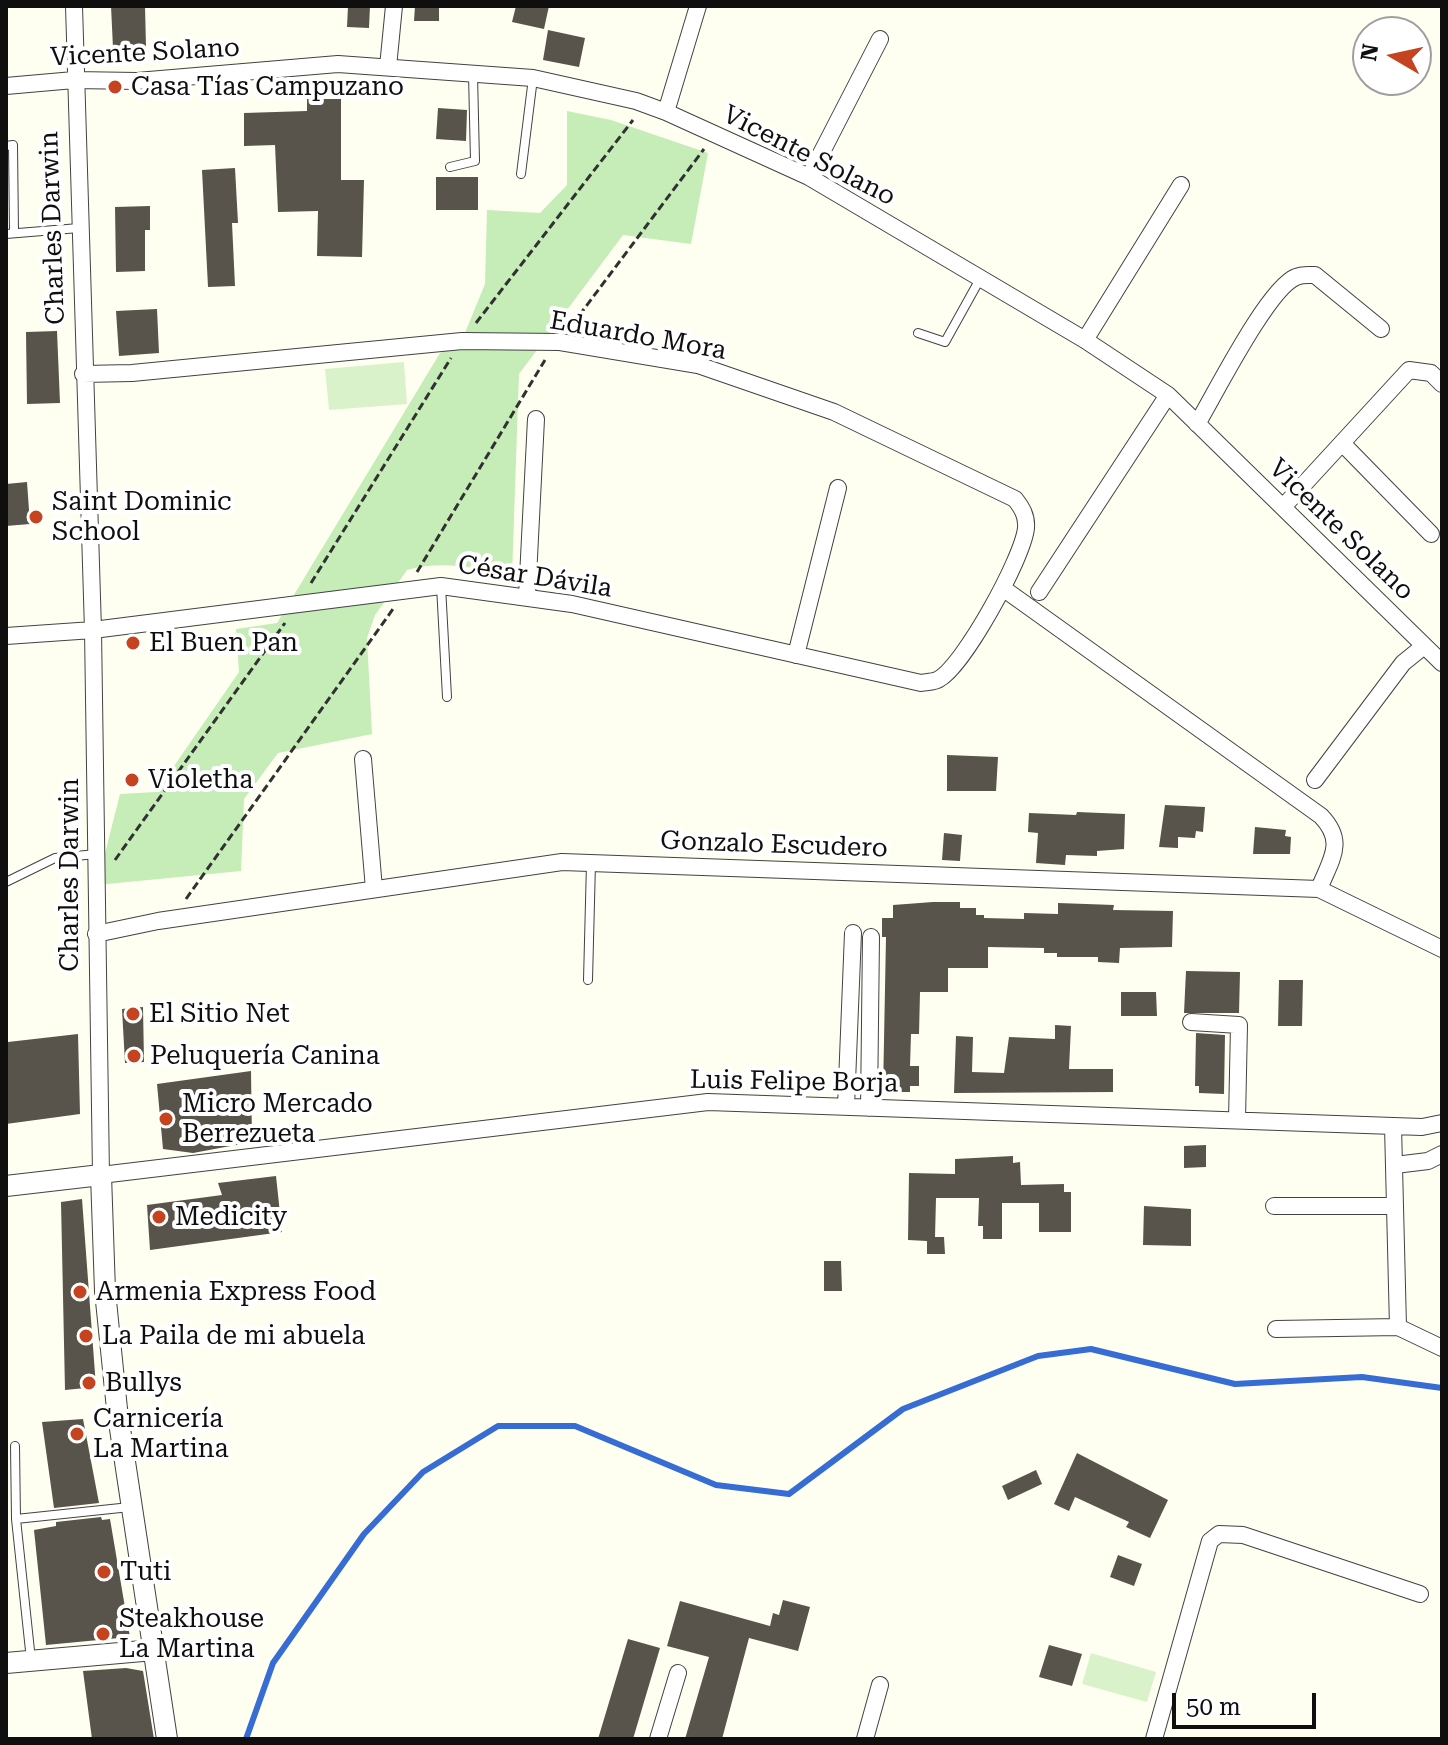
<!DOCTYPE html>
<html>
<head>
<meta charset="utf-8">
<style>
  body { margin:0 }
  #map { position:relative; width:1448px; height:1745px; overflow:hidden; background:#fefff1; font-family:"Roboto Serif",serif }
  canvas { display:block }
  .frame { position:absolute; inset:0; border:8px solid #0f0f0f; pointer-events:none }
  .north { position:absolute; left:1352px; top:16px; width:80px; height:80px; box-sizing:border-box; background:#fff; border:2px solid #9f9f9f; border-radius:50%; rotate:279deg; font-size:22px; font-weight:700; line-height:32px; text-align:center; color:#0f0f0f }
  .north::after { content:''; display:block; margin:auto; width:28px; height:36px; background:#c64320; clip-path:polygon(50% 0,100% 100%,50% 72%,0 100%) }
  .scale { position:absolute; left:1172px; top:1693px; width:144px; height:36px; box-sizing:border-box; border:4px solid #0f0f0f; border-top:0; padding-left:10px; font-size:24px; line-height:28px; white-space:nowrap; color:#0f0f0f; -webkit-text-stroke:6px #fff; paint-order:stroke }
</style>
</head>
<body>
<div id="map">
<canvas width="1448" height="1745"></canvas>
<div class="frame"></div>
<div class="north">N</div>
<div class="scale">50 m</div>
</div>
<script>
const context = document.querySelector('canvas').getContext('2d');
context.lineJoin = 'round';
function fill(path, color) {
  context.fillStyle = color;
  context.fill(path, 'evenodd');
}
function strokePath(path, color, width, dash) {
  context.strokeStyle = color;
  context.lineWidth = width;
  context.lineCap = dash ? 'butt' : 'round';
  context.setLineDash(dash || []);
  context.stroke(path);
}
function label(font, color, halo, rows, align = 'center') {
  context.font = font + ' "Roboto Serif",serif';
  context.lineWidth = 8;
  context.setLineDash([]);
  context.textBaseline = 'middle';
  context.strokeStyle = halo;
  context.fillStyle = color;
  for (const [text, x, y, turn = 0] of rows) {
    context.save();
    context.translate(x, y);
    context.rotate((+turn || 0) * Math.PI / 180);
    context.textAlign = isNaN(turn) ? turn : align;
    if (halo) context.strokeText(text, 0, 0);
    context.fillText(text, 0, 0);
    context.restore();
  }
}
const green = new Path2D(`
  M 567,111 L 611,120 L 708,153 L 691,244 L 623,235 L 519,374 L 512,576 C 477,568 442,560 407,570 L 375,615 L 367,638 L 372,734 L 278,753 L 244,799 L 241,871 L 97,885 L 120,794 L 156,792 L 239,672 L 236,629 L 277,623 L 440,353 L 462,340 L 485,284 L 487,210 L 540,213 L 567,185 Z`);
const pitch = new Path2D(`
  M 404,362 L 407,404 L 329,410 L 325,369 Z
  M 1091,1653 L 1156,1672 L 1147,1702 L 1082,1684 Z`);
const stream = new Path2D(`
  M 246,1739 L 273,1663 L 364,1534 L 423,1472 L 498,1426 L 575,1426 L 716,1485 L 789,1494 L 903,1409 L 1038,1356 L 1091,1349 L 1235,1384 L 1362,1377 L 1442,1388`);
const building = new Path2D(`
  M 111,6 L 145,6 L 146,47 L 113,48 Z
  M 348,6 L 370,6 L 369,28 L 347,27 Z
  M 415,6 L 439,6 L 439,21 L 414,21 Z
  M 516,6 L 549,6 L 544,29 L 512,22 Z
  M 548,30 L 585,38 L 579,67 L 543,60 Z
  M 307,99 L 341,99 L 341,180 L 364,180 L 362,257 L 317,256 L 318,211 L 278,212 L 275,145 L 244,146 L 244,113 L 307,111 Z
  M 438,108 L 467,110 L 466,141 L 436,139 Z
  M 235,168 L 238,223 L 232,223 L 235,286 L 208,287 L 202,170 Z
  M 436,177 L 478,177 L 478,210 L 436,210 Z
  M 150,206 L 150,230 L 145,230 L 145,271 L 116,272 L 115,207 Z
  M 157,309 L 159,353 L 119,356 L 116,311 Z
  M 57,331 L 60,403 L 27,404 L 26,332 Z
  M 27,482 L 30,524 L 6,526 L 6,484 Z
  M 947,755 L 998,757 L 996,791 L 947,791 Z
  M 1165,805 L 1205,807 L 1203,832 L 1196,831 L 1195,838 L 1178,837 L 1178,848 L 1159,847 Z
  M 1077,812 L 1125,814 L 1124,849 L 1097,851 L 1097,856 L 1066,855 L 1065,865 L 1036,863 L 1038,833 L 1028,832 L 1029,813 L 1076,815 Z
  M 1255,827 L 1286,830 L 1285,836 L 1291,837 L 1290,854 L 1253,854 Z
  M 944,833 L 962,835 L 960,861 L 942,860 Z
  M 933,902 L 960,902 L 960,908 L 976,908 L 976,915 L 984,915 L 984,918 L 1024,919 L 1024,913 L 1058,914 L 1058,903 L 1114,905 L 1113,910 L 1173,911 L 1172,947 L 1120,948 L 1119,963 L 1098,962 L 1098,957 L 1057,957 L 1057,953 L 1044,953 L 1044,948 L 988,947 L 988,968 L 948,968 L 948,992 L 920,992 L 919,1034 L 911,1034 L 910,1066 L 919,1066 L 919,1086 L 910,1086 L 910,1092 L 883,1092 L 886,937 L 882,937 L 882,918 L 893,918 L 893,905 Z
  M 1186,971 L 1240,972 L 1239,1013 L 1184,1013 Z
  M 1279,980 L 1303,980 L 1302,1026 L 1278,1026 Z
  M 1121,992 L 1156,992 L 1157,1016 L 1121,1016 Z
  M 143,1007 L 144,1062 L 125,1063 L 122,1009 Z
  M 1055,1025 L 1071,1026 L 1069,1069 L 1113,1069 L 1113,1092 L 954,1093 L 956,1036 L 973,1037 L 972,1072 L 1004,1073 L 1009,1037 L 1055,1039 Z
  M 1196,1033 L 1225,1035 L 1224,1094 L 1199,1093 L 1199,1086 L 1195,1086 Z
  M 78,1034 L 80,1114 L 6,1124 L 8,1042 Z
  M 251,1071 L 252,1142 L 193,1153 L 163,1149 L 157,1084 Z
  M 1206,1145 L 1206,1167 L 1184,1168 L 1184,1146 Z
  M 1013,1156 L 1013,1163 L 1020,1162 L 1021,1185 L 1064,1184 L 1064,1192 L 1071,1192 L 1071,1232 L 1039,1232 L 1039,1203 L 1002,1203 L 1002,1239 L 983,1239 L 983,1226 L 978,1226 L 979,1198 L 936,1198 L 935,1237 L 944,1237 L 945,1254 L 927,1254 L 927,1241 L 908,1240 L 909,1173 L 955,1174 L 955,1159 Z
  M 276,1176 L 282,1232 L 150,1250 L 147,1205 L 222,1195 L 218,1183 Z
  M 82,1199 L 96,1387 L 65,1390 L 61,1202 Z
  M 1144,1206 L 1191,1209 L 1191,1246 L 1143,1245 Z
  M 824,1261 L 841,1261 L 842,1291 L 824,1291 Z
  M 83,1419 L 99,1503 L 54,1508 L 42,1422 Z
  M 1077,1453 L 1168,1500 L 1150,1538 L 1126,1527 L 1129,1522 L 1075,1497 L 1069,1511 L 1054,1504 Z
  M 1036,1470 L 1042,1484 L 1008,1500 L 1002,1486 Z
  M 101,1517 L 102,1520 L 110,1519 L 130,1637 L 46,1645 L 34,1530 L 56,1526 L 56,1522 Z
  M 1118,1555 L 1142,1564 L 1134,1586 L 1110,1577 Z
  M 783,1600 L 810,1607 L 798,1651 L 749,1638 L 722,1739 L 685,1739 L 709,1657 L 667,1646 L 680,1601 L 770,1626 L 773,1613 L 779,1615 Z
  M 628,1639 L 660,1648 L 633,1739 L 598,1739 Z
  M 1049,1645 L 1082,1654 L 1072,1686 L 1039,1677 Z
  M 126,1668 L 143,1671 L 154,1739 L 92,1739 L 83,1671 Z`);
const path = new Path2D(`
  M 476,323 L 633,120
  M 572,325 L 704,149
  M 417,572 L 545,360
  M 311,583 L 451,358
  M 115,860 L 285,623
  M 186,899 L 393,609`);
const service = new Path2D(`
  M 6,146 L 13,145 L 14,232
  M 450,167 L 475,161 L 473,74
  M 521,174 L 533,78
  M 6,234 L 79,228
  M 918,333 L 945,342 L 980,279
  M 441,586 L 447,697
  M 6,882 L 55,858 L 96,854
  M 588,980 L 591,863
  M 15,1446 L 16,1519 L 31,1660
  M 16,1519 L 130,1507`);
const minor = new Path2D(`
  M 74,6 L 93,630 L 101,1175 L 708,1102 L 1422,1127 L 1442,1123
  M 388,67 L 394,6
  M 6,86 L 74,80 L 137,81 L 338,64 L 533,78 L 636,101 L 666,112 L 809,177 L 1085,340 L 1168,395 L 1442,663
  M 666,112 L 698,6
  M 809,177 L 880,39
  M 1085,340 L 1181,185
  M 1197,424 C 1215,394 1268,288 1296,277 C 1302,274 1309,275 1315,275 L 1381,329
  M 1342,443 L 1431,534
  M 1283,507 L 1409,370 L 1431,373 L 1442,384
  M 1004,589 L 1321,816 C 1346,842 1331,859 1319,889
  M 1039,592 L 1168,395
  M 527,597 L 536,419
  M 6,636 L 93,630 L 441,586 L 572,604 L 921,683 C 926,682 935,682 939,679 C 964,665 1023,558 1026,528 C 1027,516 1022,508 1015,499 L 834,412 L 698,365 L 560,342 L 462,341 L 132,373 L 83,374
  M 796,655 L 838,488
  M 363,759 L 374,889
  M 1315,780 L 1403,663 L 1424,646
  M 96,934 L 158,921 L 562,862 L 1319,889 L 1442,949
  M 1191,1022 L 1239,1025 L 1237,1120
  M 846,1107 L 853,933
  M 869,1108 L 871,937
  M 1393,1126 L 1398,1327
  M 1395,1165 L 1428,1161 L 1442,1154
  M 1274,1206 L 1394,1206
  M 1276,1329 L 1398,1327 L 1442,1348
  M 658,1739 L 678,1673
  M 865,1739 L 880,1685
  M 1154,1739 L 1210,1541 L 1219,1534 L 1243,1535 L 1420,1594`);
const tertiary = new Path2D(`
  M 6,1186 L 101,1175 L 105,1291 L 117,1409 L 167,1739
  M 6,1663 L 154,1650`);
const markers = [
  [115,87,8,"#c64320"],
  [36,517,8,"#c64320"],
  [133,643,8,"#c64320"],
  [132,780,8,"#c64320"],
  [133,1014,8,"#c64320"],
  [134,1056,8,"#c64320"],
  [166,1119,8,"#c64320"],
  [159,1217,8,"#c64320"],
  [80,1292,8,"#c64320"],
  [86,1336,8,"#c64320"],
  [89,1383,8,"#c64320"],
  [77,1434,8,"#c64320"],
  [104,1572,8,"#c64320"],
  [103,1634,8,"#c64320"]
];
const streetNames = [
  ["Vicente Solano",145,53,-3],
  ["Vicente Solano",809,156,27],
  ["Charles Darwin",53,228,-92],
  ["Eduardo Mora",638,336,10],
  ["Vicente Solano",1341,530,44],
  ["César Dávila",535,577,9],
  ["Gonzalo Escudero",774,845,2],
  ["Charles Darwin",70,875,-90],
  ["Luis Felipe Borja",794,1082,1]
];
const poiNames = [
  ["Casa Tías Campuzano",131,87],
  ["Saint Dominic",52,502],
  ["School",52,532],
  ["El Buen Pan",149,643],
  ["Violetha",148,780],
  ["El Sitio Net",149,1014],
  ["Peluquería Canina",150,1056],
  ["Micro Mercado",182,1104],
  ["Berrezueta",182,1134],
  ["Medicity",175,1217],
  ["Armenia Express Food",96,1292],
  ["La Paila de mi abuela",102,1336],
  ["Bullys",105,1383],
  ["Carnicería",93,1419],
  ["La Martina",93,1449],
  ["Tuti",120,1572],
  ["Steakhouse",119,1619],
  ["La Martina",119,1649]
];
fill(green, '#c6ecb8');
fill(pitch, '#daf2ca');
strokePath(stream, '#366cd3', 6);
fill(building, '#58534b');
strokePath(service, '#424242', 10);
strokePath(minor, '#424242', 18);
strokePath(tertiary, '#424242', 22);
strokePath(path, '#313131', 3, [8, 4]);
strokePath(service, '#fff', 8);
strokePath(minor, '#fff', 16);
strokePath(tertiary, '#fff', 20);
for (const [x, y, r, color] of markers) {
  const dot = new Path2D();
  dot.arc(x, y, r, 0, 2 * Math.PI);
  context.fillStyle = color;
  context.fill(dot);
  strokePath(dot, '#fff', 3);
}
label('26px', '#0f0f0f', '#fff', streetNames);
label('26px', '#0f0f0f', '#fff', poiNames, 'left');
</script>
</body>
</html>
